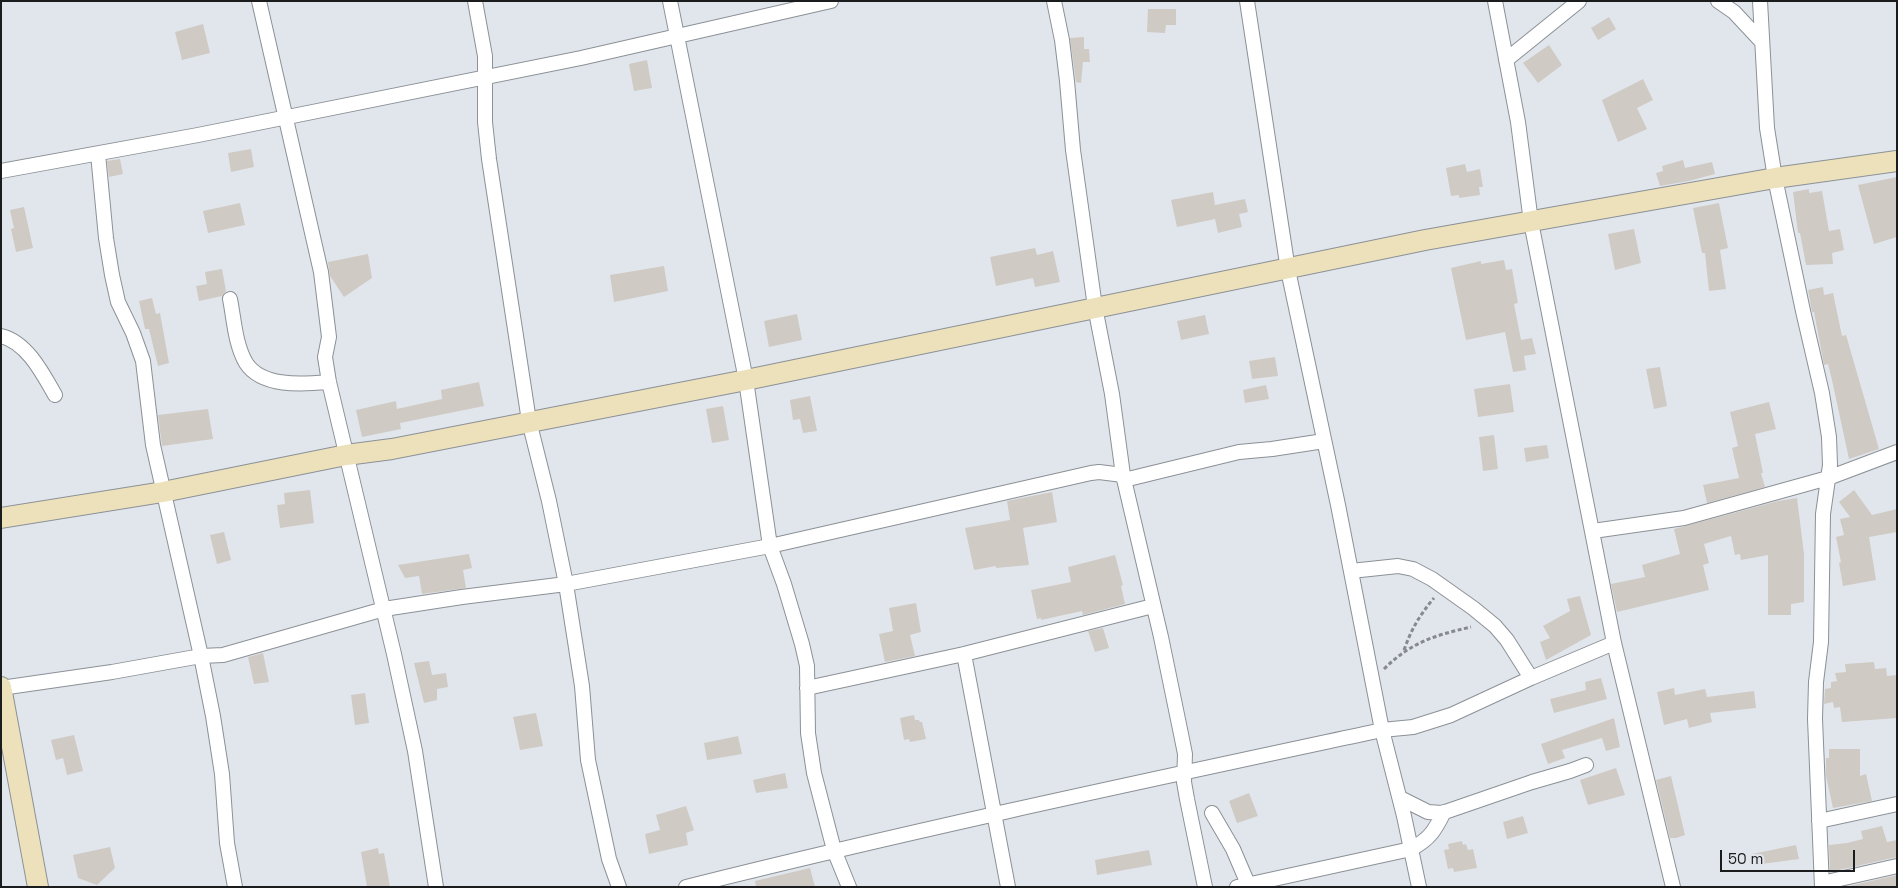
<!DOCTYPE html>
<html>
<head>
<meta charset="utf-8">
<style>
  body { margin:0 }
  #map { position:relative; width:1898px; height:888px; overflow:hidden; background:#e1e6ec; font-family:"Space Grotesk",sans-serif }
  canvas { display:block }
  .frame { position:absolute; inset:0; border:2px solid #1a1c1e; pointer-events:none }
  .scale { position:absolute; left:1720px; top:850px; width:135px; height:22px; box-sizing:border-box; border:2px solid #1a1c1e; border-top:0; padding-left:6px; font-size:15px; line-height:18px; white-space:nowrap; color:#1a1c1e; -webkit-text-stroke:4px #e1e6ec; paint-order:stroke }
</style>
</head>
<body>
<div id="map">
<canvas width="1898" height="888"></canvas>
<div class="frame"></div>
<div class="scale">50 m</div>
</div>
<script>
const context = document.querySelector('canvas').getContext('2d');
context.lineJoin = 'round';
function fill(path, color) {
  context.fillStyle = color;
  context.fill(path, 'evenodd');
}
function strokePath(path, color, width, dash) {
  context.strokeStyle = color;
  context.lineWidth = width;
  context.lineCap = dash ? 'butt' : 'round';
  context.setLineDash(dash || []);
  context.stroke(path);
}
const building = new Path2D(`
  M 1148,9 L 1176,9 L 1176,25 L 1166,25 L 1165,33 L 1147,32 Z
  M 1609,17 L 1616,29 L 1598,40 L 1591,28 Z
  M 203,24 L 210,53 L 182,60 L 175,32 Z
  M 1084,37 L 1084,49 L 1089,49 L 1090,62 L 1083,62 L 1081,83 L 1076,82 L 1070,38 Z
  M 1549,45 L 1562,65 L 1538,83 L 1523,63 Z
  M 647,60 L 652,88 L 634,91 L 629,64 Z
  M 1643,79 L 1653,100 L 1637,108 L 1647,129 L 1618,142 L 1602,100 Z
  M 251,149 L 254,167 L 231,172 L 228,153 Z
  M 120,159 L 123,174 L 109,177 L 107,161 Z
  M 1683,160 L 1685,168 L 1712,162 L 1715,174 L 1689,181 L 1660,186 L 1656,173 L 1663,171 L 1662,166 Z
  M 1465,164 L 1467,172 L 1480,169 L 1483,187 L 1479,187 L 1480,195 L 1459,198 L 1459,195 L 1451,196 L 1446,168 Z
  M 1897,177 L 1897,237 L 1874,244 L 1858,185 Z
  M 1809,189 L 1809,193 L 1822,191 L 1829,231 L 1840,229 L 1844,250 L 1832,253 L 1833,264 L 1806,265 L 1800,233 L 1798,233 L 1793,192 Z
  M 1213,192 L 1215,205 L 1245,199 L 1248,212 L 1239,214 L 1242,227 L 1218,233 L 1215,219 L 1177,227 L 1171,200 Z
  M 240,203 L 245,225 L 208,233 L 203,211 Z
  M 1719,203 L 1728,248 L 1720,250 L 1726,289 L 1709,291 L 1705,253 L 1702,253 L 1693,208 Z
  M 24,207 L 33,248 L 16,252 L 11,229 L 14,228 L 10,210 Z
  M 1634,229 L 1641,263 L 1615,270 L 1608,234 Z
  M 1035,248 L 1037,255 L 1053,251 L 1060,282 L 1035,287 L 1033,278 L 996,286 L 990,257 Z
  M 368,254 L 372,278 L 344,297 L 330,276 L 328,262 Z
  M 1504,260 L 1506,270 L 1512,269 L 1518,303 L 1514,304 L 1521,340 L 1532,338 L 1536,354 L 1524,356 L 1526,370 L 1513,372 L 1505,332 L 1466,340 L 1451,268 L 1481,261 L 1481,264 Z
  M 664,266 L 668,291 L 614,302 L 610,275 Z
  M 222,269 L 226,291 L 222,296 L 199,301 L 196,286 L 207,284 L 205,272 Z
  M 1823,287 L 1824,295 L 1833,293 L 1842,336 L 1846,335 L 1879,449 L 1849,459 L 1832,380 L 1828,364 L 1824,365 L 1814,312 L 1812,312 L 1808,290 Z
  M 152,298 L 156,314 L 160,313 L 169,363 L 158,366 L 149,329 L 145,329 L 139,301 Z
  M 797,314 L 802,340 L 769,347 L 764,321 Z
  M 1205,315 L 1209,334 L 1181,340 L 1177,321 Z
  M 1275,357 L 1278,376 L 1252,379 L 1249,361 Z
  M 1660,367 L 1667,406 L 1654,409 L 1646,369 Z
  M 479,382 L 484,406 L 400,423 L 401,429 L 362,437 L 356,410 L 396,401 L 397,409 L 442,399 L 441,390 Z
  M 1510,384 L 1514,412 L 1478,417 L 1474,389 Z
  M 1266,385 L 1269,399 L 1245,403 L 1243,390 Z
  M 810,396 L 817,431 L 803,433 L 800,419 L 793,420 L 790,400 Z
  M 1769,402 L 1776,429 L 1755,434 L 1763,473 L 1761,473 L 1765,487 L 1707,503 L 1703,485 L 1739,478 L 1732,448 L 1738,446 L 1730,412 Z
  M 723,406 L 729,440 L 712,443 L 706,409 Z
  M 208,409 L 213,439 L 162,446 L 158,415 Z
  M 1494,435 L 1498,469 L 1483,471 L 1479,437 Z
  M 1547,445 L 1549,458 L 1526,462 L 1524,448 Z
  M 310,490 L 314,523 L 280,528 L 277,505 L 285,504 L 284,493 Z
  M 1854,490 L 1872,515 L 1897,509 L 1897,532 L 1869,537 L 1876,580 L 1843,586 L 1839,563 L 1841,562 L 1836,537 L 1844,535 L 1840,519 L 1850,517 L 1839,502 Z
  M 1052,492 L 1057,522 L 1023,528 L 1029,565 L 996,568 L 996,566 L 974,570 L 965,528 L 1010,520 L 1007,501 Z
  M 1797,498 L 1804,554 L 1804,602 L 1791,604 L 1791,615 L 1768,615 L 1768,555 L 1741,560 L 1740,554 L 1735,555 L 1731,536 L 1704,544 L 1709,563 L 1703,565 L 1709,590 L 1617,612 L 1611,584 L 1645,577 L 1642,565 L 1680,554 L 1674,529 L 1778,501 Z
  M 224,532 L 231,560 L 217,564 L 210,535 Z
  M 469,554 L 472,568 L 463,570 L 466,588 L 422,594 L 419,576 L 405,578 L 398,565 Z
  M 1115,555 L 1123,585 L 1121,586 L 1125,604 L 1083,615 L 1082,611 L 1041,620 L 1041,618 L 1037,619 L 1031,590 L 1071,582 L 1068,567 Z
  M 1580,596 L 1591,635 L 1546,660 L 1540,642 L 1550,638 L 1543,626 L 1570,611 L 1567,599 Z
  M 916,603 L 921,632 L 910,635 L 915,656 L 885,662 L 879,634 L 893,631 L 889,608 Z
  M 1103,628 L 1109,648 L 1095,652 L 1088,631 Z
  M 263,653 L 269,682 L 254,684 L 248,657 Z
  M 429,661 L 432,675 L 446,673 L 448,687 L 437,689 L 437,700 L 424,703 L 414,663 Z
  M 1874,662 L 1875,669 L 1886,668 L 1887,676 L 1897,675 L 1897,718 L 1842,722 L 1840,707 L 1834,708 L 1833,702 L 1824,704 L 1825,689 L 1831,688 L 1831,682 L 1837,681 L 1835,673 L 1846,672 L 1845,664 Z
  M 1601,678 L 1607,699 L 1554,713 L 1550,699 L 1586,690 L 1585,682 Z
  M 1674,688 L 1675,695 L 1705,689 L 1707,697 L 1754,691 L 1756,708 L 1710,713 L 1712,722 L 1689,728 L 1687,719 L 1664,725 L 1657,692 Z
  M 365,693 L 369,723 L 355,725 L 351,695 Z
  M 536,713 L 543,746 L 520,750 L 513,717 Z
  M 914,715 L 915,720 L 919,720 L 920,722 L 922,722 L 926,739 L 910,742 L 909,739 L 904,740 L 900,718 Z
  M 1614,718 L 1620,747 L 1606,751 L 1602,738 L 1562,750 L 1565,758 L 1548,764 L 1541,744 Z
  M 74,735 L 83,771 L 67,775 L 63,758 L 56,760 L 51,740 Z
  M 738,736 L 742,754 L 707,760 L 704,743 Z
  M 1829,749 L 1860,749 L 1860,776 L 1866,774 L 1872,801 L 1833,808 L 1826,776 L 1826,758 L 1829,758 Z
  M 1616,768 L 1625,795 L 1588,805 L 1580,780 Z
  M 785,773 L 788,788 L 756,793 L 753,780 Z
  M 1671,776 L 1685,835 L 1676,838 L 1670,838 L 1656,780 Z
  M 1249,793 L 1258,816 L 1237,823 L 1229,801 Z
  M 686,806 L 694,830 L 686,833 L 688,845 L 649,854 L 645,834 L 660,830 L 656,815 Z
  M 1523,816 L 1528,833 L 1507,839 L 1503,822 Z
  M 1882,826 L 1887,842 L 1897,840 L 1897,857 L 1830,872 L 1829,845 L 1847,843 L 1863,839 L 1861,831 Z
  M 1462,841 L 1463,845 L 1466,844 L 1468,850 L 1473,849 L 1477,868 L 1454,872 L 1453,868 L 1448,869 L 1444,850 L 1449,849 L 1448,844 Z
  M 1796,845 L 1799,859 L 1754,865 L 1752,854 Z
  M 110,847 L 115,868 L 97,885 L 78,878 L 73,855 Z
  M 378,848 L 379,854 L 384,853 L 390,887 L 367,887 L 361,852 Z
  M 1149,850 L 1152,865 L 1097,875 L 1095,860 Z
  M 810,868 L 815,887 L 756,887 L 755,881 Z
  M 1897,875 L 1897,887 L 1845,887 Z`);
const path = new Path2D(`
  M 1404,650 C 1412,628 1419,616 1434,598
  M 1384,669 C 1411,642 1436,635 1471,627`);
const street = new Path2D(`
  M 259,1 L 321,272 L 329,337 L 325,357 L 329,382 L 394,654 L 415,751 L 436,887
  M 475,1 L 485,56 L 485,122 L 489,159 L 529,421 L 549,501 L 566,584 L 582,686 L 588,760 L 609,859 L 619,887
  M 670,1 L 746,380 L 770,546 L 784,584 L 802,644 L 807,666 L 808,733 L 814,773 L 834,850 L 849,887
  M 1054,1 L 1062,40 L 1067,81 L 1073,150 L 1095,307 L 1112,394 L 1123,475 L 1161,637 L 1181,734 L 1185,754 L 1184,782 L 1187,799 L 1205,887
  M 1247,1 L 1288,270 L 1338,505 L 1382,730 L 1404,816 L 1419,887
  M 1495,1 L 1518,122 L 1531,222 L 1614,643 L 1673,887
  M 1718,1 L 1734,12 L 1762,42
  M 1760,1 L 1767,128 L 1775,178 L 1803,311 L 1822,393 L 1829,437 L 1830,465 L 1823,514 L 1821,642 L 1816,682 L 1815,719 L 1822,887
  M 1506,60 L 1579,1
  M 98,154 L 106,238 L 112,275 L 118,302 L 133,333 L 143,361 L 153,445 L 201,656 L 213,716 L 222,774 L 227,843 L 235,887
  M 1,171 L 198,135 L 581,58 L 831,1
  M 230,299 C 234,319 235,344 246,363 C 262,388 304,384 329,382
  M 1,336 C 27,342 43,374 55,395
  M 1124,480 L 1239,452 L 1272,449 L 1324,441
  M 1593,531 L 1684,518 L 1828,478 L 1897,452
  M 1351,571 L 1398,566 L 1413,569 L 1432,579 L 1473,608 L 1495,626 L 1507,640 L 1531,678
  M 964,654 L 1008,887
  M 1,688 L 112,672 L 201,656 L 223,655 L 384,609 L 462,597 L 566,584 L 770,546 L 1091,473 L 1099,472 L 1123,475
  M 807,688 L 964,654 L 1153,606
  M 1400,798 L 1428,812 L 1442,813 L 1532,782 L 1570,771 L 1586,765
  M 1212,813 L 1233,849 L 1248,884
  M 1819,821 L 1897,804
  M 1822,883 L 1897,866
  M 686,887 C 917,829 1149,780 1382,730 L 1413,727 L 1451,715 L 1531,678 L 1614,643
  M 1237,887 L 1411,849 C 1430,839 1435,830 1444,812`);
const secondary = new Path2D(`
  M 1,518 L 163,492 L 346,455 L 392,449 L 746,380 L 1425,240 L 1775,178 L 1897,161
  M 1,687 L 38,887`);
fill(building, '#d0cac5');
strokePath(street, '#8b9196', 16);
strokePath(secondary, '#8b9196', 22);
strokePath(path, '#86898d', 3, [4, 2.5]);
strokePath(street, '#fff', 14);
strokePath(secondary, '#ede1bc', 20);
</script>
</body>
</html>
